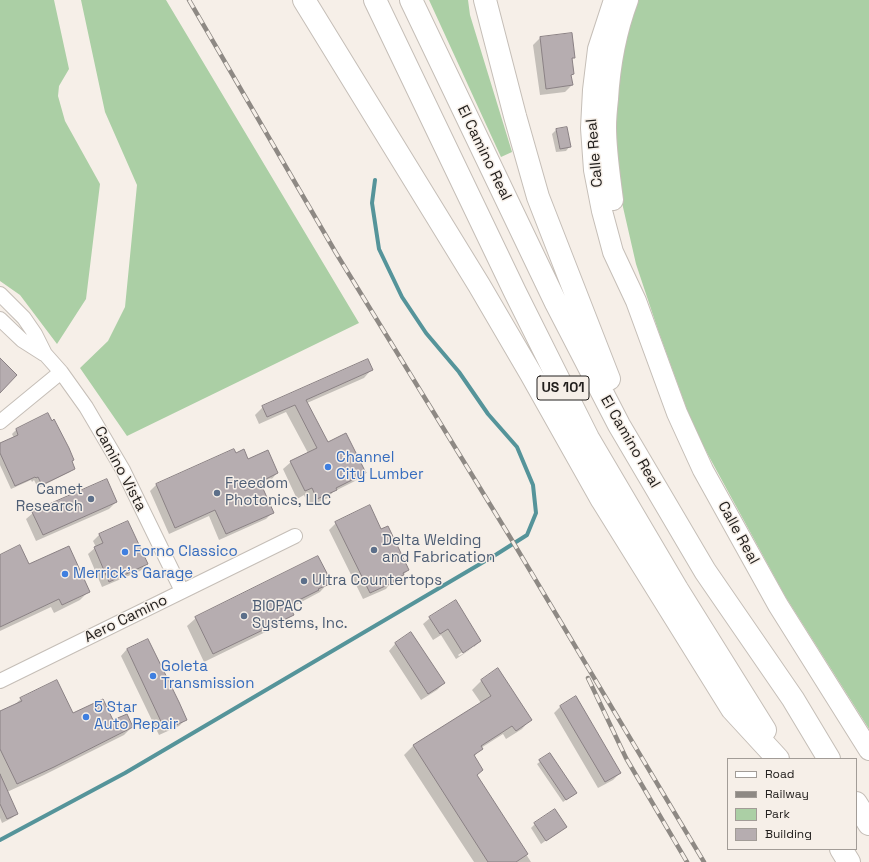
<!DOCTYPE html>
<html>
<head>
<meta charset="utf-8">
<style>
  body { margin:0 }
  #map { position:relative; width:869px; height:862px; overflow:hidden; background:#f6efe8; font-family:"Space Grotesk",sans-serif }
  canvas { display:block }
  .legend { position:absolute; left:727px; top:758px; width:130px; height:92px; box-sizing:border-box; background:#f6efe8; border:1px solid #a29c97; margin:0; padding:5px 7px; list-style:none; font-size:12px; color:#23201e }
  .legend li { display:flex; align-items:center; gap:8px; height:20px }
  .legend b { width:20px; border:1px solid #a29c97 }
</style>
</head>
<body>
<div id="map">
<canvas width="869" height="862"></canvas>
<ul class="legend">
<li><b style="height:5px;background:#fff"></b>Road</li>
<li><b style="height:5px;background:#8e8984"></b>Railway</li>
<li><b style="height:11px;background:#abcfa5"></b>Park</li>
<li><b style="height:11px;background:#b6adb0"></b>Building</li>
</ul>
</div>
<script>
const context = document.querySelector('canvas').getContext('2d');
context.lineJoin = 'round';
function fill(path, color) {
  context.fillStyle = color;
  context.fill(path, 'evenodd');
}
function strokePath(path, color, width, dash) {
  context.strokeStyle = color;
  context.lineWidth = width;
  context.lineCap = dash ? 'butt' : 'round';
  context.setLineDash(dash || []);
  context.stroke(path);
}
function label(font, color, halo, rows, align = 'center') {
  context.font = font + ' "Space Grotesk",sans-serif';
  context.lineWidth = 3;
  context.setLineDash([]);
  context.textBaseline = 'middle';
  context.strokeStyle = halo;
  context.fillStyle = color;
  for (const [text, x, y, turn = 0] of rows) {
    context.save();
    context.translate(x, y);
    context.rotate((+turn || 0) * Math.PI / 180);
    context.textAlign = isNaN(turn) ? turn : align;
    if (halo) context.strokeText(text, 0, 0);
    context.fillText(text, 0, 0);
    context.restore();
  }
}
const green = new Path2D(`
  M 0,0 L 54,0 L 69,69 L 59,86 L 58,96 L 65,121 L 100,184 L 86,299 L 57,344 L 20,295 L 0,281 Z
  M 81,0 L 166,0 L 359,323 L 127,436 L 80,368 L 108,341 L 125,307 L 137,185 L 105,112 Z
  M 429,0 L 468,0 L 470,15 L 512,152 L 501,157 Z
  M 635,0 L 869,0 L 869,729 L 785,596 L 694,429 L 658,330 L 636,264 L 620,194 L 615,162 L 614,91 Z`);
const shadow = new Path2D(`
  M 571,35 L 574,57 L 571,60 L 573,74 L 570,76 L 572,85 L 565,92 L 540,95 L 533,45 L 540,38 Z
  M 556,130 L 570,146 L 566,151 L 556,152 L 552,134 Z
  M 371,370 L 364,378 L 307,403 L 328,443 L 365,473 L 357,480 L 333,492 L 328,498 L 309,506 L 304,495 L 297,499 L 283,469 L 291,462 L 308,453 L 286,412 L 259,424 L 255,415 L 263,407 Z
  M 48,415 L 74,468 L 70,472 L 38,488 L 34,480 L 32,482 L 31,480 L 11,489 L 0,465 L 0,444 L 14,438 L 12,434 L 16,430 Z
  M 235,454 L 277,473 L 271,480 L 260,484 L 272,513 L 266,519 L 219,540 L 209,516 L 169,534 L 150,491 L 156,485 Z
  M 116,502 L 109,509 L 36,541 L 26,519 L 33,513 Z
  M 336,523 L 380,530 L 408,570 L 396,582 L 389,585 L 386,589 L 363,599 L 329,530 Z
  M 100,534 L 147,564 L 140,571 L 102,587 L 88,554 L 96,547 L 93,541 Z
  M 0,556 L 29,565 L 88,592 L 80,600 L 54,613 L 51,607 L 0,631 Z
  M 327,581 L 328,583 L 320,592 L 290,608 L 293,614 L 284,623 L 204,662 L 187,626 L 196,618 Z
  M 430,618 L 480,641 L 474,647 L 456,659 L 441,635 L 433,640 L 423,624 ZM 474,644 L 474,647 L 459,656 L 458,655 Z
  M 411,634 L 444,683 L 437,690 L 421,700 L 389,651 L 395,644 Z
  M 127,649 L 185,720 L 179,726 L 159,735 L 121,656 Z
  M 498,670 L 530,720 L 522,729 L 506,739 L 503,734 L 481,748 L 474,757 L 482,770 L 476,776 L 531,862 L 474,862 L 404,755 L 413,746 L 481,703 L 472,690 L 481,681 Z
  M 21,699 L 72,715 L 113,722 L 132,727 L 124,735 L 44,775 L 7,792 L 17,814 L 12,818 L 2,823 L 0,818 L 0,795 L 8,792 L 0,775 L 0,712 L 14,705 Z
  M 561,706 L 620,773 L 613,780 L 598,788 L 554,713 Z
  M 550,754 L 576,793 L 563,802 L 537,764 Z
  M 535,824 L 565,827 L 541,844 L 531,828 Z`);
const stream = new Path2D(`
  M 0,840 L 125,773 L 497,554 L 527,535 L 536,513 L 533,485 L 517,447 L 488,414 L 459,372 L 426,333 L 402,297 L 379,249 L 372,203 L 375,180`);
const building = new Path2D(`
  M 572,33 L 575,58 L 572,58 L 574,74 L 571,75 L 573,85 L 546,89 L 540,37 Z
  M 567,127 L 571,147 L 560,149 L 556,129 Z
  M 0,358 L 17,375 L 0,393 Z
  M 368,359 L 373,370 L 306,400 L 328,442 L 346,433 L 366,473 L 336,488 L 337,490 L 317,499 L 312,488 L 305,491 L 290,461 L 317,448 L 295,405 L 267,417 L 262,406 Z
  M 48,413 L 52,421 L 54,419 L 69,448 L 74,460 L 72,461 L 75,469 L 42,485 L 38,477 L 36,478 L 35,477 L 15,486 L 0,453 L 0,443 L 18,435 L 16,429 Z
  M 234,449 L 236,453 L 244,449 L 248,459 L 268,450 L 278,473 L 260,482 L 274,513 L 226,534 L 215,510 L 175,528 L 156,484 Z
  M 107,479 L 117,502 L 43,535 L 32,512 Z
  M 370,505 L 381,529 L 388,526 L 409,570 L 403,573 L 404,575 L 393,580 L 394,582 L 370,593 L 335,522 Z
  M 128,521 L 148,564 L 109,582 L 94,547 L 103,543 L 99,534 Z
  M 20,545 L 29,564 L 69,546 L 90,592 L 62,605 L 59,599 L 0,627 L 0,555 Z
  M 318,556 L 330,579 L 328,580 L 330,584 L 318,589 L 319,590 L 289,605 L 294,615 L 213,654 L 195,617 Z
  M 456,600 L 481,641 L 463,653 L 448,629 L 440,634 L 429,617 Z
  M 411,632 L 445,683 L 428,694 L 395,643 Z
  M 148,639 L 179,702 L 187,720 L 165,730 L 127,649 Z
  M 498,668 L 532,720 L 516,731 L 512,726 L 481,746 L 483,749 L 474,755 L 483,770 L 477,775 L 528,854 L 516,862 L 488,862 L 413,745 L 491,696 L 481,680 Z
  M 57,680 L 73,713 L 103,699 L 113,720 L 127,714 L 133,727 L 54,767 L 17,784 L 0,749 L 0,711 L 22,701 L 20,698 Z
  M 576,696 L 621,773 L 605,782 L 560,706 Z
  M 550,753 L 577,793 L 566,800 L 539,760 Z
  M 0,774 L 18,814 L 7,819 L 0,804 Z
  M 555,809 L 567,827 L 546,841 L 534,823 Z`);
const street = new Path2D(`
  M 0,294 L 24,318 L 35,334 L 45,354 L 61,372 L 86,407 L 123,470 L 182,591
  M 0,319 L 22,340 L 44,354
  M 0,422 L 61,372
  M 0,681 L 295,536`);
const secondary = new Path2D(`
  M 614,0 L 598,49 L 593,90 L 591,128 L 594,170 L 602,211 L 613,252 L 636,301 L 677,413 L 703,470 L 778,605 L 869,750
  M 613,200 C 610,176 606,151 606,127 C 606,117 607,108 608,99 C 610,65 616,32 628,0`);
const highway = new Path2D(`
  M 304,0 L 479,285 L 531,374 L 602,500 L 732,709 L 778,759
  M 375,0 L 515,292 L 588,438 L 677,589 L 765,730
  M 411,0 L 556,303 L 619,425 L 705,571 L 793,699 L 829,759
  M 485,0 L 515,116 L 538,197 L 609,379
  M 856,803 L 869,824
  M 841,849 L 849,862`);
const rail = new Path2D(`
  M 189,0 L 336,253 L 510,537 L 704,862
  M 588,678 L 626,758 L 687,862`);
const markers = [
  [328,467,4,"#3f7fe0"],
  [217,493,4,"#5c6f8a"],
  [91,499,4,"#5c6f8a"],
  [374,550,4,"#5c6f8a"],
  [125,552,4,"#3f7fe0"],
  [65,574,4,"#3f7fe0"],
  [304,581,4,"#5c6f8a"],
  [244,616,4,"#5c6f8a"],
  [153,676,4,"#3f7fe0"],
  [86,717,4,"#3f7fe0"]
];
const shields = [
  [563,388,52]
];
const shieldNames = [
  ["US 101",563,388]
];
const streetNames = [
  ["El Camino Real",484,153,64],
  ["Calle Real",595,153,-95],
  ["El Camino Real",630,442,60],
  ["Camino Vista",120,469,62],
  ["Calle Real",738,533,61],
  ["Aero Camino",126,619,-26]
];
const shopNames = [
  ["Channel",336,458],
  ["City Lumber",336,475],
  ["Forno Classico",133,552],
  ["Merrick's Garage",73,574],
  ["Goleta",161,667],
  ["Transmission",161,684],
  ["5 Star",94,708],
  ["Auto Repair",94,725]
];
const serviceNames = [
  ["Freedom",225,484],
  ["Photonics, LLC",225,501],
  ["Camet",83,490,"right"],
  ["Research",83,507,"right"],
  ["Delta Welding",382,541],
  ["and Fabrication",382,558],
  ["Ultra Countertops",312,581],
  ["BIOPAC",252,607],
  ["Systems, Inc.",252,624]
];
fill(green, '#abcfa5');
fill(shadow, '#0003');
strokePath(stream, '#55949a', 4);
fill(building, '#b6adb0');
strokePath(building, '#8a8184', 1);
strokePath(street, '#c5beb7', 16);
strokePath(secondary, '#c5beb7', 22);
strokePath(highway, '#c5beb7', 24);
strokePath(street, '#fff', 14);
strokePath(secondary, '#fff', 20);
strokePath(highway, '#fff', 22);
strokePath(rail, '#8e8984', 4.5);
strokePath(rail, '#f6efe8', 3, [9]);
for (const [x, y, r, color] of markers) {
  const dot = new Path2D();
  dot.arc(x, y, r, 0, 2 * Math.PI);
  context.fillStyle = color;
  context.fill(dot);
  strokePath(dot, '#f6efe8', 1.5);
}
for (const [x, y, w] of shields) {
  const box = new Path2D();
  box.roundRect(x - w / 2, y - 12, w, 24, 3);
  context.fillStyle = '#f6efe8';
  context.fill(box);
  strokePath(box, '#23201e', 1);
}
label('bold 14px', '#23201e', null, shieldNames);
label('15px', '#23201e', '#f6efe8', streetNames);
label('15px', '#366cbe', '#f6efe8', shopNames, 'left');
label('15px', '#4e5e75', '#f6efe8', serviceNames, 'left');
</script>
</body>
</html>
